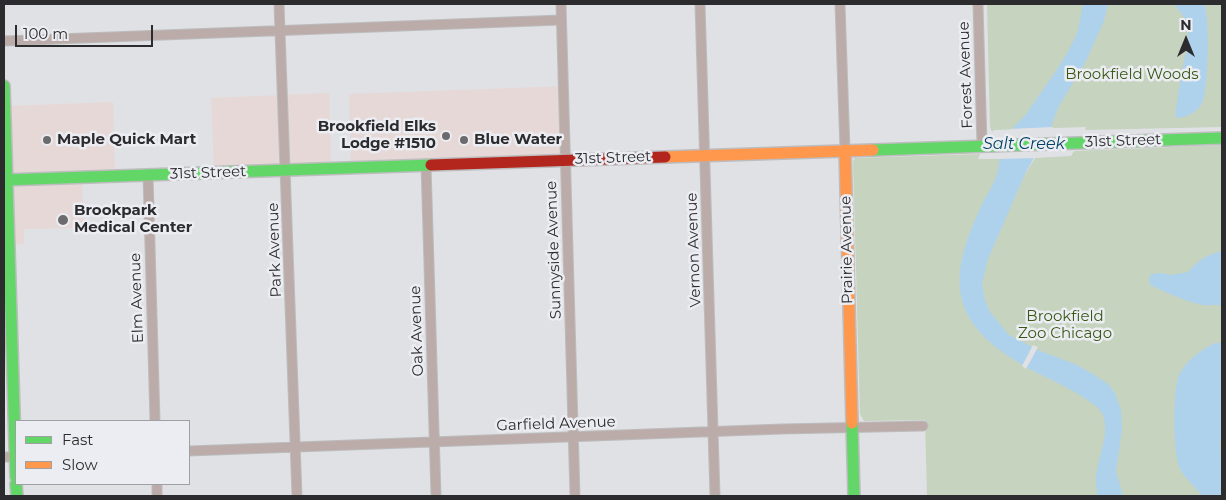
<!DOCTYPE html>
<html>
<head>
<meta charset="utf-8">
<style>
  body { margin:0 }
  #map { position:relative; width:1226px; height:500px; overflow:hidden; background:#e0e1e4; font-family:Montserrat,sans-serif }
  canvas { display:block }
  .frame { position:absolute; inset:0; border:5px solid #2c2c2e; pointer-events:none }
  .legend { position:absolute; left:15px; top:420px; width:175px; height:65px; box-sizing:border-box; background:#ecedf2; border:1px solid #9fa0a4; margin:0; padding:6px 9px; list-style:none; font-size:15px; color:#2c2c2e }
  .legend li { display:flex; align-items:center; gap:10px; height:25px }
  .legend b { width:25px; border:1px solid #9fa0a4 }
  .north { position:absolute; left:1161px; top:15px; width:50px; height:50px; -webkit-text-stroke:4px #ecedf2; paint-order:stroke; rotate:0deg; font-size:14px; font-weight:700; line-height:20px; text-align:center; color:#2c2c2e }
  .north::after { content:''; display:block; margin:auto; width:18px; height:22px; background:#2c2c2e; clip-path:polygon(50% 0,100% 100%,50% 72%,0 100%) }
  .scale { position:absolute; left:15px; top:25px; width:138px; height:22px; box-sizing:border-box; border:2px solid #2c2c2e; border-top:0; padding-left:6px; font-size:15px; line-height:18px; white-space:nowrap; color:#2c2c2e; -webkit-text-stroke:4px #ecedf2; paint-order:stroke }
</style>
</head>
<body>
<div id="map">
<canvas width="1226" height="500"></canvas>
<div class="frame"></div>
<ul class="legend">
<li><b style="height:6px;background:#63d668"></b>Fast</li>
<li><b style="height:6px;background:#ff974d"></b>Slow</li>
</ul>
<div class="north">N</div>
<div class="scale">100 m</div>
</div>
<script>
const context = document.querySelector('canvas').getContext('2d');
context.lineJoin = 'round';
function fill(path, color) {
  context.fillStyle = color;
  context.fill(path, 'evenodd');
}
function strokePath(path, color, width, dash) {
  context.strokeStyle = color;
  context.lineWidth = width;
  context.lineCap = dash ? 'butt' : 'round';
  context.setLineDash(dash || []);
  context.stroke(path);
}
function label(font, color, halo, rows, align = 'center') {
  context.font = font + ' Montserrat,sans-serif';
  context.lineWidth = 5;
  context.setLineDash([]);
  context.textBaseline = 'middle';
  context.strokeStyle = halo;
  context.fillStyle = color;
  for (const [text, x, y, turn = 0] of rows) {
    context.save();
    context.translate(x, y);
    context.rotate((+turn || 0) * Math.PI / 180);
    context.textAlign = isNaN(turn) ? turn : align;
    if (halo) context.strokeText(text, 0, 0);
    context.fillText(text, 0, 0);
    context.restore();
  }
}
const commercial = new Path2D(`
  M 566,86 L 569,157 L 351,165 L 349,94 Z
  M 329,93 L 331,165 L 214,170 L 211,98 Z
  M 113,102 L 115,173 L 10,176 L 8,106 Z
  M 82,181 L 84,228 L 24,229 L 24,244 L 4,245 L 4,183 Z`);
const green = new Path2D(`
  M 987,4 L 1222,4 L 1222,127 L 1085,130 L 1086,127 L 994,130 L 992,132 L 990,127 Z
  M 1222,145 L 1222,496 L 927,496 L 925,420 L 864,421 L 860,414 L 853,161 L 855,158 L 980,154 L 978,159 L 1000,159 L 1025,174 L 1035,158 L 1071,156 L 1074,151 Z`);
const water = new Path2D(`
  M 1083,4 L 1108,4 L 1104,21 L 1086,61 L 1059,106 L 1051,127 L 1025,174 L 988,259 L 982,283 L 985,300 L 990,312 L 1009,335 L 1040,351 L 1075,364 L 1093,374 L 1108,384 L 1115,393 L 1121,410 L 1122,430 L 1116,471 L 1123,496 L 1098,496 C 1089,468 1112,441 1103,415 C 1098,401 1048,378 1033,371 C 1010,358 984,342 970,319 C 947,280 967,237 984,200 C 989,192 995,182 997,173 C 999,168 999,163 1000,158 C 1003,149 1007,139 1012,130 C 1015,124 1022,120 1027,113 C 1042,90 1069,56 1078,30 C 1080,21 1081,12 1083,4 Z
  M 1174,4 L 1204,4 C 1210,15 1209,96 1201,105 C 1196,113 1186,117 1178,118 L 1175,116 L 1181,76 L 1188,42 L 1187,21 Z
  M 1222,251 L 1222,306 C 1213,303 1211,306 1203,305 C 1185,302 1166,292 1150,285 L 1149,279 L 1151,274 L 1161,273 L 1171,275 L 1188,272 C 1198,260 1207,255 1222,251 Z
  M 1215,343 L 1222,343 L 1222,439 L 1220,439 L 1222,496 L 1202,496 C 1196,487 1185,479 1180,469 C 1173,454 1172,387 1180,373 C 1188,359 1201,350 1215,343 Z`);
const pier = new Path2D(`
  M 1053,127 L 1037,158 L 997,159 L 1010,129 Z
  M 1033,345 L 1038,347 L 1026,369 L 1022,366 Z`);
const street = new Path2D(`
  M 279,4 L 297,496
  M 561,4 L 575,496
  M 700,4 L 715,496
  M 840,4 L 845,150
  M 978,4 L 982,145
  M 4,41 L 561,20
  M 426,165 L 436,496
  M 148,175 L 155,421
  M 189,451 L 782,429 L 923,426
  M 4,457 L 16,457
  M 157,484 L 157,496`);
const fast = new Path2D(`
  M 4,86 L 16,477
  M 873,150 L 1222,138
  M 4,180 L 431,165
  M 852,423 L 854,496
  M 16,484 L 17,496`);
const slow = new Path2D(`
  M 845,150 L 852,423
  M 665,157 L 873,150`);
const jam = new Path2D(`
  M 431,165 L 665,157`);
const markers = [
  [446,136,5,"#6b6b6e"],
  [47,140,5,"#6b6b6e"],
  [464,140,5,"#6b6b6e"],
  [63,220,6,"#6b6b6e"]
];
const streetNames = [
  ["Forest Avenue",966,75,-92],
  ["31st Street",1123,141,-2],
  ["31st Street",613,158,-2],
  ["31st Street",208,173,-2],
  ["Park Avenue",275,250,-92],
  ["Sunnyside Avenue",554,250,-92],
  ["Vernon Avenue",694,250,-92],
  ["Prairie Avenue",847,250,-91],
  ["Elm Avenue",137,298,-92],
  ["Oak Avenue",417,331,-92],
  ["Garfield Avenue",556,424,-2]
];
const parkNames = [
  ["Brookfield Woods",1132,75],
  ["Brookfield",1065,317],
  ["Zoo Chicago",1065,334]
];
const poiNames = [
  ["Brookfield Elks",436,127,"right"],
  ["Lodge #1510",436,144,"right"],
  ["Maple Quick Mart",57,140],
  ["Blue Water",474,140],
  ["Brookpark",74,211],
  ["Medical Center",74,228]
];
const waterNames = [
  ["Salt Creek",1024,144]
];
fill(commercial, '#e6d8d6');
fill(green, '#c6d3bf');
fill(water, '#afd2ec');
fill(pier, '#e0e1e4');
strokePath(street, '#bdbdbf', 11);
strokePath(fast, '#bdbdbf', 14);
strokePath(slow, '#bdbdbf', 14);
strokePath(jam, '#bdbdbf', 14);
strokePath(street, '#bbaca9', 9);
strokePath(fast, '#63d668', 11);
strokePath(slow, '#ff974d', 11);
strokePath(jam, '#b3261e', 11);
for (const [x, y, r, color] of markers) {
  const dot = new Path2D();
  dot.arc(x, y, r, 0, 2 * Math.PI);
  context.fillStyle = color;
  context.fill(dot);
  strokePath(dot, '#ecedf2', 2);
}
label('15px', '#2c2c2e', '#ecedf2', streetNames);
label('15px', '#395915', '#ecedf2', parkNames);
label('bold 15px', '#2c2c2e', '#ecedf2', poiNames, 'left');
label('italic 16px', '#024163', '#ecedf2', waterNames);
</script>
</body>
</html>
